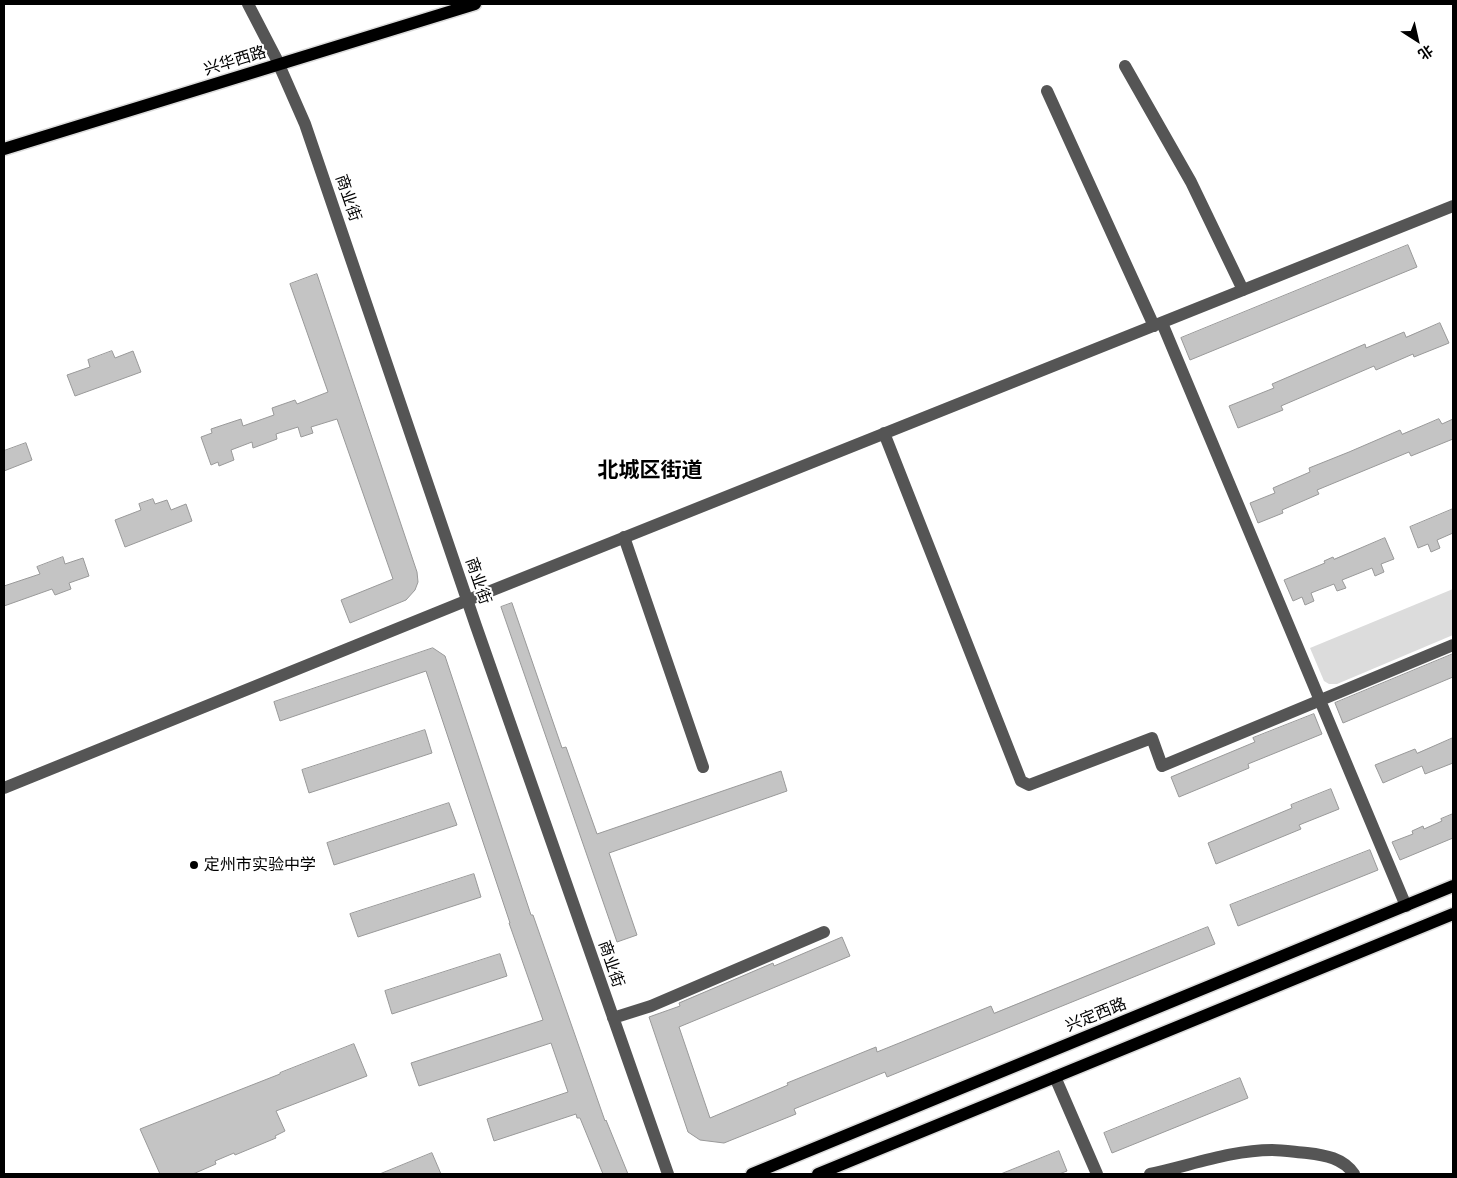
<!DOCTYPE html>
<html>
<head>
<meta charset="utf-8">
<style>
  body { margin:0 }
  #map { position:relative; width:1457px; height:1178px; overflow:hidden; background:#fff; font-family:Quicksand,"Noto Sans SC",sans-serif }
  canvas { display:block }
  .frame { position:absolute; inset:0; border:5px solid #000; pointer-events:none }
  .north { position:absolute; left:1392px; top:15px; width:50px; height:50px; -webkit-text-stroke:4px #fff; paint-order:stroke; rotate:145deg; font-size:14px; font-weight:700; line-height:20px; text-align:center; color:#000 }
  .north::after { content:''; display:block; margin:auto; width:18px; height:22px; background:#000; clip-path:polygon(50% 0,100% 100%,50% 72%,0 100%) }
</style>
</head>
<body>
<div id="map">
<canvas width="1457" height="1178"></canvas>
<div class="frame"></div>
<div class="north">北</div>
</div>
<script>
const context = document.querySelector('canvas').getContext('2d');
context.lineJoin = 'round';
function fill(path, color) {
  context.fillStyle = color;
  context.fill(path, 'evenodd');
}
function strokePath(path, color, width, dash) {
  context.strokeStyle = color;
  context.lineWidth = width;
  context.lineCap = dash ? 'butt' : 'round';
  context.setLineDash(dash || []);
  context.stroke(path);
}
function label(font, color, halo, rows, align = 'center') {
  context.font = font + ' Quicksand,"Noto Sans SC",sans-serif';
  context.lineWidth = 4;
  context.setLineDash([]);
  context.textBaseline = 'middle';
  context.strokeStyle = halo;
  context.fillStyle = color;
  for (const [text, x, y, turn = 0] of rows) {
    context.save();
    context.translate(x, y);
    context.rotate((+turn || 0) * Math.PI / 180);
    context.textAlign = isNaN(turn) ? turn : align;
    if (halo) context.strokeText(text, 0, 0);
    context.fillText(text, 0, 0);
    context.restore();
  }
}
const green = new Path2D(`
  M 1453,589 L 1453,635 L 1337,684 L 1329,684 L 1324,681 L 1310,648 Z`);
const building = new Path2D(`
  M 1408,245 L 1417,267 L 1190,360 L 1181,338 Z
  M 317,274 L 417,572 L 418,582 L 415,590 L 406,600 L 350,623 L 341,600 L 393,579 L 337,419 L 311,427 L 313,433 L 301,437 L 298,427 L 276,434 L 277,439 L 253,448 L 252,442 L 231,450 L 234,460 L 219,466 L 218,462 L 211,465 L 201,437 L 212,433 L 211,429 L 241,419 L 243,426 L 274,415 L 272,408 L 295,400 L 297,404 L 328,392 L 290,284 Z
  M 1440,323 L 1449,343 L 1414,357 L 1413,354 L 1376,370 L 1374,366 L 1281,406 L 1283,410 L 1238,428 L 1229,406 L 1274,388 L 1272,384 L 1365,344 L 1366,348 L 1404,332 L 1406,337 Z
  M 112,351 L 115,358 L 133,351 L 141,372 L 75,396 L 67,375 L 90,367 L 88,360 Z
  M 1439,419 L 1442,424 L 1453,419 L 1453,439 L 1411,456 L 1409,452 L 1317,490 L 1319,494 L 1282,510 L 1283,513 L 1258,523 L 1250,503 L 1275,493 L 1273,488 L 1310,472 L 1309,468 L 1349,452 L 1400,430 L 1402,434 Z
  M 26,443 L 32,460 L 4,471 L 4,451 Z
  M 153,499 L 155,504 L 167,500 L 171,510 L 186,504 L 192,521 L 125,547 L 115,520 L 141,510 L 139,504 Z
  M 1453,509 L 1453,533 L 1437,540 L 1440,548 L 1431,552 L 1428,544 L 1418,548 L 1410,527 Z
  M 1385,538 L 1394,559 L 1381,564 L 1384,572 L 1375,576 L 1372,568 L 1342,580 L 1346,588 L 1337,591 L 1334,584 L 1311,593 L 1314,601 L 1305,605 L 1302,597 L 1293,601 L 1284,580 L 1325,563 L 1324,561 L 1333,557 L 1334,559 Z
  M 63,557 L 65,564 L 83,558 L 89,576 L 69,583 L 71,589 L 55,595 L 52,589 L 4,606 L 4,586 L 40,574 L 37,567 Z
  M 512,603 L 562,748 L 566,747 L 597,834 L 781,771 L 787,791 L 609,853 L 637,935 L 617,942 L 501,607 Z
  M 433,648 L 445,656 L 531,915 L 533,915 L 605,1121 L 606,1120 L 628,1174 L 603,1174 L 580,1118 L 577,1118 L 576,1114 L 494,1141 L 487,1119 L 568,1092 L 551,1043 L 419,1086 L 411,1063 L 543,1020 L 509,923 L 510,923 L 426,671 L 280,721 L 274,702 Z
  M 1453,654 L 1453,677 L 1343,723 L 1335,703 Z
  M 1314,714 L 1322,734 L 1248,764 L 1249,768 L 1179,797 L 1171,777 L 1255,742 L 1253,738 Z
  M 425,730 L 432,753 L 309,793 L 302,770 Z
  M 1453,738 L 1453,763 L 1425,774 L 1422,766 L 1383,783 L 1375,765 L 1415,749 L 1417,753 Z
  M 1331,789 L 1339,809 L 1299,825 L 1301,829 L 1216,864 L 1208,843 L 1292,808 L 1291,805 Z
  M 449,803 L 457,825 L 334,865 L 327,843 Z
  M 1453,814 L 1453,838 L 1400,860 L 1392,842 L 1413,834 L 1412,831 L 1423,826 L 1424,829 L 1442,821 L 1441,819 Z
  M 1370,850 L 1378,870 L 1238,926 L 1230,905 Z
  M 474,874 L 481,897 L 358,937 L 350,914 Z
  M 1208,927 L 1215,944 L 887,1077 L 885,1072 L 794,1109 L 796,1114 L 724,1143 L 700,1140 L 688,1132 L 649,1017 L 680,1006 L 679,1003 L 773,963 L 774,966 L 842,937 L 850,956 L 679,1027 L 710,1118 L 788,1085 L 787,1083 L 876,1047 L 877,1052 L 991,1006 L 994,1013 Z
  M 500,954 L 507,976 L 392,1014 L 385,991 Z
  M 354,1044 L 367,1076 L 276,1111 L 285,1131 L 275,1136 L 276,1138 L 235,1155 L 234,1153 L 215,1161 L 216,1164 L 193,1174 L 160,1174 L 140,1129 L 280,1074 L 280,1073 Z
  M 1240,1078 L 1248,1098 L 1112,1153 L 1104,1133 Z
  M 1059,1151 L 1067,1171 L 1059,1174 L 1001,1174 Z
  M 432,1153 L 441,1174 L 380,1174 Z`);
const minor = new Path2D(`
  M 248,4 L 276,58 L 305,124 L 476,626 L 668,1174
  M 1125,66 L 1191,182 L 1243,290
  M 1047,91 L 1154,326
  M 1162,323 L 1406,906
  M 884,433 L 1021,781 L 1029,785 L 1152,738 L 1162,766 L 1453,645
  M 624,537 L 703,767
  M 4,788 L 468,600 L 1453,206
  M 613,1018 L 651,1006 L 824,932
  M 1055,1077 L 1097,1174
  M 1150,1174 C 1189,1166 1231,1150 1272,1150 C 1283,1150 1295,1152 1307,1153 C 1325,1155 1343,1158 1354,1174`);
const major = new Path2D(`
  M 4,149 L 475,4
  M 752,1174 L 1453,886
  M 818,1174 L 1453,914`);
const markers = [
  [194,865,5,"#000"]
];
const streetNames = [
  ["兴华西路",235,61,-17],
  ["商业街",348,198,71],
  ["商业街",478,581,71],
  ["商业街",611,964,71],
  ["兴定西路",1096,1015,-22]
];
const poiNames = [
  ["定州市实验中学",204,865]
];
const districtNames = [
  ["北城区街道",650,471]
];
fill(green, '#dcdcdc');
fill(building, '#c4c4c4');
strokePath(building, '#999', 1);
strokePath(major, '#dbdbdb', 15);
strokePath(minor, '#555', 12);
strokePath(major, '#000', 12);
for (const [x, y, r, color] of markers) {
  const dot = new Path2D();
  dot.arc(x, y, r, 0, 2 * Math.PI);
  context.fillStyle = color;
  context.fill(dot);
  strokePath(dot, '#fff', 2);
}
label('16px', '#000', '#fff', streetNames);
label('16px', '#000', '#fff', poiNames, 'left');
label('bold 21px', '#000', '#fff', districtNames);
</script>
</body>
</html>
